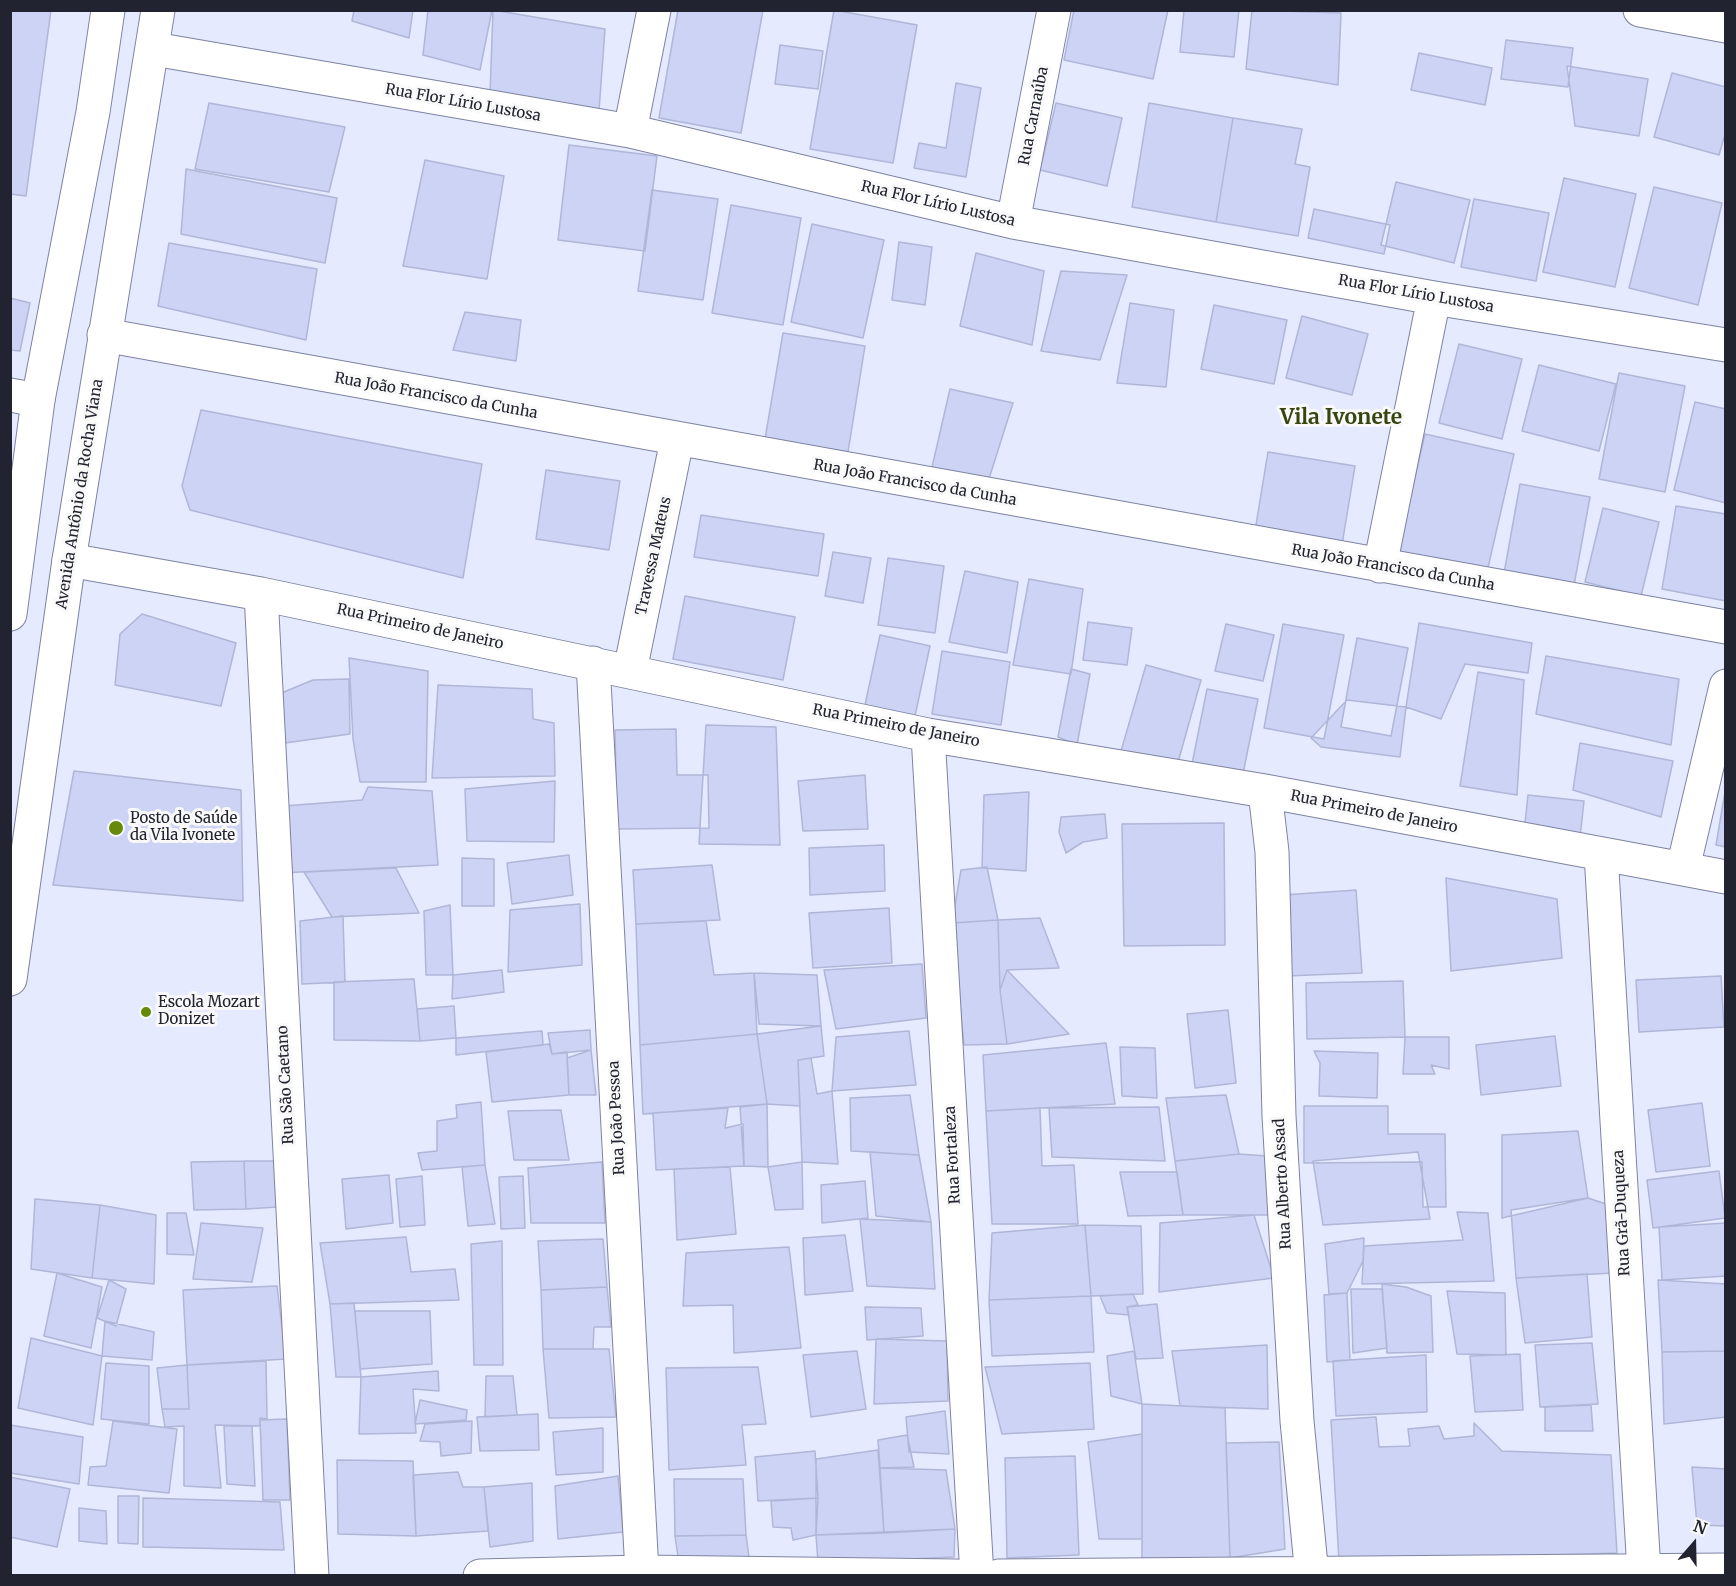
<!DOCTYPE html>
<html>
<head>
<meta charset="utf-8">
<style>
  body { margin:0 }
  #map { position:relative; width:1736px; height:1586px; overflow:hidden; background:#e6eaff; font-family:Merriweather,serif }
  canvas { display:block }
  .frame { position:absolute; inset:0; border:12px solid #212330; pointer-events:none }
  .north { position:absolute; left:1664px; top:1514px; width:60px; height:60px; -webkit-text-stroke:4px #f9f9f9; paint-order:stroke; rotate:20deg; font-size:16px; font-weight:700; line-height:24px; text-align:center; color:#212330 }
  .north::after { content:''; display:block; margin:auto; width:21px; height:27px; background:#212330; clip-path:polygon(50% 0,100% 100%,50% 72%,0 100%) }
</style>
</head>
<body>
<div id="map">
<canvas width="1736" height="1586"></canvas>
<div class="frame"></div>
<div class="north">N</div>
</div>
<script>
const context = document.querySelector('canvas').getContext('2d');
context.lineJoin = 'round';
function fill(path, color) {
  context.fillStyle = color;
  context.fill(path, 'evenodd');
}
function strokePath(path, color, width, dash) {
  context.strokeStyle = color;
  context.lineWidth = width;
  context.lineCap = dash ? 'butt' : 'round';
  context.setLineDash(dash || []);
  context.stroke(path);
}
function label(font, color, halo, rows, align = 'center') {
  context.font = font + ' Merriweather,serif';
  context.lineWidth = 6;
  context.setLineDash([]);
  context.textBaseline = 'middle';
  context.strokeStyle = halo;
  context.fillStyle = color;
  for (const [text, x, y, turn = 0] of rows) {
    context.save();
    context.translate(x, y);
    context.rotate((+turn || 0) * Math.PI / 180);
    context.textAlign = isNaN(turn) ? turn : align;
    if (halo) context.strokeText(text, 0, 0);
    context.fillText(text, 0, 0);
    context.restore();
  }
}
const building = new Path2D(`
  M 10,10 L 51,10 L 26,196 L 10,194 Z
  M 354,10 L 413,10 L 409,38 L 352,21 Z
  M 428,10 L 492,10 L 480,70 L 423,55 Z
  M 493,10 L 605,29 L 599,111 L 490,94 Z
  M 678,10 L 763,10 L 741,133 L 659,118 Z
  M 834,10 L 917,25 L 893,163 L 810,149 Z
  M 1074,10 L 1168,10 L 1153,79 L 1064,60 Z
  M 1184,10 L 1239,10 L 1234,57 L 1180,52 Z
  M 1252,10 L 1341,13 L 1338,85 L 1246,69 Z
  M 1506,40 L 1573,48 L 1568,87 L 1501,79 Z
  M 780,45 L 823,51 L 818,89 L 775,84 Z
  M 1419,53 L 1492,68 L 1485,105 L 1411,90 Z
  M 1567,66 L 1648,79 L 1639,136 L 1575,126 Z
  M 1672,73 L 1726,87 L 1726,131 L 1719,155 L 1654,137 Z
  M 956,83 L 981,88 L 966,177 L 914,168 L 919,143 L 946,148 Z
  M 209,103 L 345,127 L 329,192 L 195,169 Z
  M 1056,103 L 1122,118 L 1107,186 L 1040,170 Z
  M 1149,103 L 1233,118 L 1216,222 L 1132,207 Z
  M 1233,118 L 1302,129 L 1295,164 L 1310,167 L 1298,236 L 1216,222 Z
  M 569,145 L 657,156 L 645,251 L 558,240 Z
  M 425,160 L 504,176 L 487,279 L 403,266 Z
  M 186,169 L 337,198 L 325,263 L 181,234 Z
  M 1564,178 L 1636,194 L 1615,287 L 1543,272 Z
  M 1396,182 L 1470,200 L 1454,263 L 1381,245 Z
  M 1654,187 L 1722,203 L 1698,305 L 1629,288 Z
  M 652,190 L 718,199 L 703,300 L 638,291 Z
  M 1474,199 L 1549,213 L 1536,281 L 1461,267 Z
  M 731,205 L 801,218 L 783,325 L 712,313 Z
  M 1314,209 L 1390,225 L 1384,254 L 1308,238 Z
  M 812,224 L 884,240 L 863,338 L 791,322 Z
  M 899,242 L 932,247 L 925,305 L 892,300 Z
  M 169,243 L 317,269 L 306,340 L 158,306 Z
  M 976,253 L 1044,271 L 1032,345 L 960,326 Z
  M 1061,271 L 1127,275 L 1100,360 L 1041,351 Z
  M 10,298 L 30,303 L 20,351 L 10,350 Z
  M 1130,303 L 1174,310 L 1166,387 L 1117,383 Z
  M 1214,305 L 1287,320 L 1274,384 L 1201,369 Z
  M 465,312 L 521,320 L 516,361 L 453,350 Z
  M 1302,316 L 1368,334 L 1352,395 L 1286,378 Z
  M 783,333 L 865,346 L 848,452 L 765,439 Z
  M 1459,344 L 1522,359 L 1502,439 L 1439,423 Z
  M 1539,365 L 1616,384 L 1599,451 L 1522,431 Z
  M 1619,373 L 1685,386 L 1665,492 L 1599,479 Z
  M 950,389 L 1013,403 L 987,485 L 930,476 Z
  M 1695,402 L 1726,409 L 1726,503 L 1674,490 Z
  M 201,410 L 482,464 L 463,578 L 190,510 L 182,486 Z
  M 1425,434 L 1514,454 L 1487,572 L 1398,551 Z
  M 1268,452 L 1355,466 L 1341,551 L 1254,537 Z
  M 546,470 L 620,481 L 609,550 L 536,539 Z
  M 1520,484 L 1590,497 L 1573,591 L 1503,579 Z
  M 1676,506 L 1726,514 L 1726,601 L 1662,589 Z
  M 1603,508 L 1659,522 L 1641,596 L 1585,582 Z
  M 701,515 L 824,534 L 818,576 L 694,557 Z
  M 833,552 L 871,558 L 863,603 L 825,596 Z
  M 888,558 L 944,566 L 935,633 L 878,625 Z
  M 965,571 L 1018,582 L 1007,653 L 949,642 Z
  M 1029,579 L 1083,589 L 1071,674 L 1013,665 Z
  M 685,596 L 795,617 L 783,680 L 673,659 Z
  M 142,614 L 236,643 L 221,706 L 115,685 L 120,634 Z
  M 1088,622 L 1132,628 L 1127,665 L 1083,660 Z
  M 1419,623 L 1532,643 L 1528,673 L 1465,664 L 1441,719 L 1406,707 Z
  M 1226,624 L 1274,635 L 1263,681 L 1215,671 Z
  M 1283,624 L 1344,635 L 1324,739 L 1264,728 Z
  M 880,635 L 930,646 L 915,716 L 865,705 Z
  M 1357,638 L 1408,648 L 1391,736 L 1341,727 Z
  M 942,651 L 1010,662 L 1001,725 L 932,714 Z
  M 1546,656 L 1679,679 L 1671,745 L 1536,714 Z
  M 349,658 L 428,671 L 426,782 L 360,782 L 353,739 Z
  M 1146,665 L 1201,680 L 1177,766 L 1121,751 Z
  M 1071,669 L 1090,674 L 1077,745 L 1058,737 Z
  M 1478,672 L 1524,680 L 1517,795 L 1460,786 Z
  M 349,679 L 350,734 L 285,743 L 279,694 L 313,680 Z
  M 438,685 L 532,689 L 533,719 L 554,723 L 555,776 L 432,778 Z
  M 1207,689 L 1258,699 L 1242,779 L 1191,769 Z
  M 1347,700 L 1406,707 L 1400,757 L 1321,747 L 1311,738 Z
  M 706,725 L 776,727 L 780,845 L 699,844 Z
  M 676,729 L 677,775 L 708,775 L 709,828 L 617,829 L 615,730 Z
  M 1580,743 L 1673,761 L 1661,817 L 1573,790 Z
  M 74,771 L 241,790 L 243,901 L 53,885 Z
  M 865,775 L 868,829 L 803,831 L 798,781 Z
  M 555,781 L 554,842 L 467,841 L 465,789 Z
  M 1726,786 L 1726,847 L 1716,845 Z
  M 368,787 L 432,791 L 438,865 L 281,873 L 284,806 L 362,800 Z
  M 1029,792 L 1026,871 L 982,868 L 984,795 Z
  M 1528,795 L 1584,801 L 1580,838 L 1524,832 Z
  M 1105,814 L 1107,838 L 1083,842 L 1066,853 L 1059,832 L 1061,817 Z
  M 1224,823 L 1225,945 L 1124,946 L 1122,824 Z
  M 884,845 L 885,891 L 810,895 L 809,848 Z
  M 569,855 L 573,895 L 512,904 L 507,863 Z
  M 462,858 L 494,859 L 494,906 L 462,906 Z
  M 712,865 L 720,920 L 636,924 L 633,870 Z
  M 987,867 L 998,920 L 952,923 L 961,870 Z
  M 396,868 L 419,913 L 332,917 L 304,872 Z
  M 1446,878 L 1557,899 L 1562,958 L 1451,971 Z
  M 1356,890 L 1362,973 L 1286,976 L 1283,895 Z
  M 580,904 L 582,965 L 508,972 L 510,910 Z
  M 450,905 L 453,975 L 426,975 L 424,911 Z
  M 889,908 L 892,963 L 813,968 L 809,913 Z
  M 343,916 L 345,982 L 302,984 L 300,921 Z
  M 1040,918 L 1059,968 L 1007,970 L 1000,990 L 998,920 Z
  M 998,920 L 1000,990 L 1007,1044 L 964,1045 L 952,923 Z
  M 706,921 L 714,975 L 754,973 L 757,1034 L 640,1045 L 636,924 Z
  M 922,964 L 926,1018 L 836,1029 L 824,970 Z
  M 502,970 L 504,992 L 452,999 L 453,975 Z
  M 1007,970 L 1069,1034 L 1007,1044 L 1000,990 Z
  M 754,973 L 817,975 L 821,1026 L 759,1024 Z
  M 1721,976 L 1724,1027 L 1639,1032 L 1636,980 Z
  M 414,979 L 420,1041 L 334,1040 L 334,982 Z
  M 1403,981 L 1405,1037 L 1307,1039 L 1306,983 Z
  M 454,1006 L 456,1038 L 420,1041 L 417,1009 Z
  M 1228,1010 L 1236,1083 L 1195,1088 L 1187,1014 Z
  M 821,1026 L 824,1056 L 798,1060 L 800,1106 L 767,1104 L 757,1034 Z
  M 590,1030 L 591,1050 L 552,1054 L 548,1033 Z
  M 542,1031 L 543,1045 L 456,1055 L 456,1038 Z
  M 909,1031 L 916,1085 L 832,1091 L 836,1037 Z
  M 757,1034 L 767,1104 L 643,1114 L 640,1045 Z
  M 1555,1036 L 1561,1086 L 1481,1095 L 1476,1045 Z
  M 1405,1037 L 1449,1037 L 1449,1069 L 1431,1065 L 1435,1074 L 1403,1074 Z
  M 1106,1043 L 1115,1104 L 986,1111 L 983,1055 Z
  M 549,1044 L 552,1054 L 567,1052 L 569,1095 L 492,1102 L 486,1052 Z
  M 1120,1047 L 1155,1048 L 1157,1098 L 1122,1096 Z
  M 591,1050 L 596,1095 L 569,1095 L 567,1058 Z
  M 1314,1051 L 1378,1053 L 1377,1098 L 1319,1096 L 1320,1063 Z
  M 811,1058 L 817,1094 L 832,1091 L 838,1164 L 802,1162 L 798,1060 Z
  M 910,1095 L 919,1155 L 851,1151 L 850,1098 Z
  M 1226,1095 L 1239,1154 L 1175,1161 L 1166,1098 Z
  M 481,1102 L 485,1165 L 422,1170 L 418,1153 L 437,1151 L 437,1121 L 457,1118 L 456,1105 Z
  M 1702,1103 L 1710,1166 L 1656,1172 L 1648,1110 Z
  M 767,1104 L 768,1167 L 744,1166 L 740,1107 Z
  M 1304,1106 L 1388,1106 L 1388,1134 L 1445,1134 L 1446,1207 L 1423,1207 L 1422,1162 L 1304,1163 Z
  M 1159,1107 L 1165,1161 L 1052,1157 L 1049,1108 Z
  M 728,1108 L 725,1128 L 743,1124 L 744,1166 L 656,1170 L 653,1113 Z
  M 1040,1108 L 1042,1166 L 1074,1165 L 1078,1224 L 992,1224 L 986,1111 Z
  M 561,1110 L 569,1160 L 514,1160 L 508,1111 Z
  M 1578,1131 L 1588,1198 L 1502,1218 L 1502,1135 Z
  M 870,1152 L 919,1155 L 931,1222 L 876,1216 Z
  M 1418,1152 L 1430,1219 L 1323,1225 L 1313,1161 Z
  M 1239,1154 L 1267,1156 L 1268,1215 L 1183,1215 L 1175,1161 Z
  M 244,1161 L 246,1209 L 194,1210 L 191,1162 Z
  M 244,1161 L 274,1161 L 278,1207 L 246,1209 Z
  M 602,1162 L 605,1223 L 531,1223 L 528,1168 Z
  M 802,1162 L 803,1209 L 775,1210 L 768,1167 Z
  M 485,1165 L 495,1224 L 468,1226 L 462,1167 Z
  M 730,1167 L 736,1234 L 677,1240 L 674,1169 Z
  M 1719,1171 L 1725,1218 L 1653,1228 L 1647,1180 Z
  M 1120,1172 L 1177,1172 L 1183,1215 L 1128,1216 Z
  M 389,1175 L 393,1223 L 346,1229 L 342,1179 Z
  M 422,1176 L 425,1225 L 400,1227 L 396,1179 Z
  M 523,1176 L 525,1228 L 501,1229 L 499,1177 Z
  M 865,1181 L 868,1218 L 822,1223 L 821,1185 Z
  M 1588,1198 L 1609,1205 L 1614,1273 L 1516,1278 L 1511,1210 Z
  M 35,1199 L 100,1205 L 92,1278 L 31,1269 Z
  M 100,1205 L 156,1215 L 154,1284 L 92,1278 Z
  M 1457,1212 L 1488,1213 L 1494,1281 L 1362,1284 L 1364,1246 L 1463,1240 Z
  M 167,1213 L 186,1213 L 194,1255 L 167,1254 Z
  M 1254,1215 L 1274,1278 L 1159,1292 L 1160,1223 Z
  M 860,1219 L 931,1222 L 935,1289 L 867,1286 Z
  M 201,1223 L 263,1228 L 252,1282 L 193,1279 Z
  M 1726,1223 L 1726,1276 L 1662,1280 L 1659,1227 Z
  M 1085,1225 L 1141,1226 L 1143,1294 L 1091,1296 Z
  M 1085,1225 L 1091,1296 L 989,1300 L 992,1233 Z
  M 845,1235 L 853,1291 L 805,1295 L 803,1238 Z
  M 406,1237 L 411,1272 L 455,1269 L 459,1300 L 330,1304 L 320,1243 Z
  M 1364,1238 L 1363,1261 L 1347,1293 L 1329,1294 L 1325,1244 Z
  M 603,1239 L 607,1287 L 541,1290 L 538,1241 Z
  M 502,1241 L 503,1365 L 474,1365 L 471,1244 Z
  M 789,1247 L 801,1348 L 734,1353 L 733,1305 L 683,1306 L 686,1253 Z
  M 57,1273 L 102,1287 L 91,1348 L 44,1336 Z
  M 1587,1274 L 1592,1337 L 1525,1343 L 1516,1278 Z
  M 109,1280 L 126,1289 L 116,1326 L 97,1318 Z
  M 1658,1280 L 1726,1284 L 1726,1351 L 1662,1352 Z
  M 1382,1284 L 1406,1287 L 1431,1296 L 1433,1352 L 1387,1353 Z
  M 277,1286 L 286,1359 L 187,1365 L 183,1290 Z
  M 607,1287 L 611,1327 L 594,1327 L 593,1349 L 543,1349 L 541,1290 Z
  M 1351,1289 L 1382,1289 L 1387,1348 L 1353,1353 Z
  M 1447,1291 L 1505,1293 L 1506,1355 L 1457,1354 Z
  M 1347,1293 L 1350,1360 L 1327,1362 L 1324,1295 Z
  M 1133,1294 L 1138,1305 L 1127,1307 L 1129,1315 L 1107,1313 L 1100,1296 Z
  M 1091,1296 L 1094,1352 L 992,1356 L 989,1300 Z
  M 354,1303 L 361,1377 L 336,1377 L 330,1304 Z
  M 1157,1304 L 1163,1358 L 1136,1359 L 1127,1307 Z
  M 865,1307 L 921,1308 L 923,1336 L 867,1340 Z
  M 355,1311 L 430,1311 L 432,1364 L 360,1369 Z
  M 105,1321 L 154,1332 L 152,1360 L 102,1356 Z
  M 31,1338 L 102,1356 L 93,1425 L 18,1408 Z
  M 876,1339 L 947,1341 L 948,1401 L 874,1404 Z
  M 1592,1343 L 1598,1404 L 1540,1407 L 1535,1345 Z
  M 1267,1345 L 1268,1409 L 1180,1406 L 1172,1351 Z
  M 543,1349 L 609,1349 L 616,1417 L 549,1418 Z
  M 857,1351 L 866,1409 L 811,1417 L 803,1355 Z
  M 1134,1351 L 1142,1404 L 1111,1396 L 1107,1356 Z
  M 1726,1351 L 1726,1417 L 1664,1424 L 1662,1352 Z
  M 1520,1354 L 1523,1410 L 1475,1412 L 1470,1356 Z
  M 1426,1355 L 1427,1412 L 1336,1416 L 1333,1361 Z
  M 266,1361 L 267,1419 L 260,1418 L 260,1426 L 215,1425 L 221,1488 L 184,1486 L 184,1426 L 165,1427 L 162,1409 L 189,1409 L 187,1365 Z
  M 106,1363 L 149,1366 L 149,1424 L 101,1419 Z
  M 1090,1363 L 1094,1429 L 1002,1434 L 985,1367 Z
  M 187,1365 L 189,1409 L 162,1409 L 157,1368 Z
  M 758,1367 L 766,1424 L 742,1425 L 746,1465 L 669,1470 L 666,1368 Z
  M 438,1371 L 439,1391 L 413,1389 L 416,1433 L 359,1434 L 361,1377 Z
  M 486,1376 L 513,1376 L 517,1415 L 485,1417 Z
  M 420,1400 L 467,1410 L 466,1420 L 415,1424 Z
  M 1142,1404 L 1225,1408 L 1230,1558 L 1142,1559 Z
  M 1591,1405 L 1593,1431 L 1545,1431 L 1545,1407 Z
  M 945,1411 L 949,1454 L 909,1452 L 906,1417 Z
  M 538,1414 L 539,1450 L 480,1451 L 477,1417 Z
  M 1376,1417 L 1379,1447 L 1410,1446 L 1408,1429 L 1439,1426 L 1444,1439 L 1474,1436 L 1474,1423 L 1502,1451 L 1611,1455 L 1617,1553 L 1339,1562 L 1331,1420 Z
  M 287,1419 L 290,1500 L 263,1500 L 260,1420 Z
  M 113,1421 L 177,1429 L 169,1493 L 88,1485 L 90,1467 L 106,1466 Z
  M 472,1421 L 471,1453 L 441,1456 L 440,1442 L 420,1441 L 425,1424 Z
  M 10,1425 L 83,1437 L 79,1484 L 10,1473 Z
  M 224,1426 L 252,1426 L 255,1486 L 227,1484 Z
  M 603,1428 L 603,1472 L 556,1475 L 553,1432 Z
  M 1142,1434 L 1142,1539 L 1099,1539 L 1088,1442 Z
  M 907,1435 L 914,1467 L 880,1468 L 878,1440 Z
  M 1279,1442 L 1285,1549 L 1230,1558 L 1226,1443 Z
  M 878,1450 L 884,1533 L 816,1535 L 816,1459 Z
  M 815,1451 L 818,1498 L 758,1501 L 755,1457 Z
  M 1075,1456 L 1079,1555 L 1007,1558 L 1005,1458 Z
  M 337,1460 L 413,1461 L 416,1536 L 338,1534 Z
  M 1692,1467 L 1726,1469 L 1726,1526 L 1697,1525 Z
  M 880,1468 L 946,1470 L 955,1529 L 884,1533 Z
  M 458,1472 L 463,1487 L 484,1487 L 488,1531 L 416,1536 L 413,1475 Z
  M 618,1476 L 623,1532 L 558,1539 L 555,1486 Z
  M 10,1477 L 70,1489 L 57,1547 L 10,1537 Z
  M 674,1479 L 743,1479 L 746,1535 L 675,1536 Z
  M 532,1483 L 533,1541 L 490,1547 L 484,1487 Z
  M 118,1496 L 139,1496 L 138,1544 L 118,1543 Z
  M 143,1498 L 280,1502 L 284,1550 L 143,1547 Z
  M 818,1498 L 816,1535 L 793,1540 L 791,1528 L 773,1527 L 771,1501 Z
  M 79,1508 L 106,1511 L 107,1544 L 79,1541 Z
  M 955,1529 L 954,1557 L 818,1563 L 816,1535 Z
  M 746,1535 L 749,1557 L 679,1563 L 675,1536 Z`);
const minor = new Path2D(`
  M 1640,10 L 1726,26
  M 154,49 L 630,131 L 1013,222 L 1434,298 L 1726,345
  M 630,131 L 654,10
  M 1013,222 L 1054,10
  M 104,335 L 1726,627
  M 10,395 L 38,400
  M 69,560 L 261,594 L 928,735 L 1265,791 L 1726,877
  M 1380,566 L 1434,298
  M 261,594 L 312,1576
  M 593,663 L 642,1572
  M 630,671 L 677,440
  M 928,735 L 977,1576
  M 1265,791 L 1272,852 L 1279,1116 L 1297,1421 L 1312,1576
  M 1601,854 L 1644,1571
  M 1683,868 L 1726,686
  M 480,1576 L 642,1572 L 956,1576
  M 999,1576 L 1726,1570`);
const secondary = new Path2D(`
  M 10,614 L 38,400 L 93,112 L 108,10
  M 10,979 L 69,560 L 158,10`);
const markers = [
  [116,828,8,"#66890a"],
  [146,1012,6,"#66890a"]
];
const streetNames = [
  ["Rua Flor Lírio Lustosa",463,103,10],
  ["Rua Carnaúba",1034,116,-79],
  ["Rua Flor Lírio Lustosa",938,204,13],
  ["Rua Flor Lírio Lustosa",1416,294,10],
  ["Rua João Francisco da Cunha",436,396,10],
  ["Rua João Francisco da Cunha",915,483,10],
  ["Avenida Antônio da Rocha Viana",80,494,-81],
  ["Travessa Mateus",654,556,-78],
  ["Rua João Francisco da Cunha",1393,568,10],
  ["Rua Primeiro de Janeiro",420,627,12],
  ["Rua Primeiro de Janeiro",896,726,11],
  ["Rua Primeiro de Janeiro",1374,812,11],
  ["Rua São Caetano",286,1085,-93],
  ["Rua João Pessoa",617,1118,-93],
  ["Rua Fortaleza",953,1155,-93],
  ["Rua Alberto Assad",1283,1184,-93],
  ["Rua Grã-Duqueza",1622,1213,-93]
];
const poiNames = [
  ["Posto de Saúde",130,819],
  ["da Vila Ivonete",130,836],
  ["Escola Mozart",158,1003],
  ["Donizet",158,1020]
];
const districtNames = [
  ["Vila Ivonete",1341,418]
];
fill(building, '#ccd3f4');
strokePath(building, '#afb6d7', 1.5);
strokePath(minor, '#7d83a2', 35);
strokePath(secondary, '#7d83a2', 35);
strokePath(minor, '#fff', 33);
strokePath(secondary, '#fff', 33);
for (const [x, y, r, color] of markers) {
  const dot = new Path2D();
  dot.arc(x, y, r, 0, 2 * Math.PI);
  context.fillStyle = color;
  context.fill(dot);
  strokePath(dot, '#f9f9f9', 2);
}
label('15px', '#212330', '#f9f9f9', streetNames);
label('15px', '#212330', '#f9f9f9', poiNames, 'left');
label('bold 21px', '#34450f', '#f9f9f9', districtNames);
</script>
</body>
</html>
